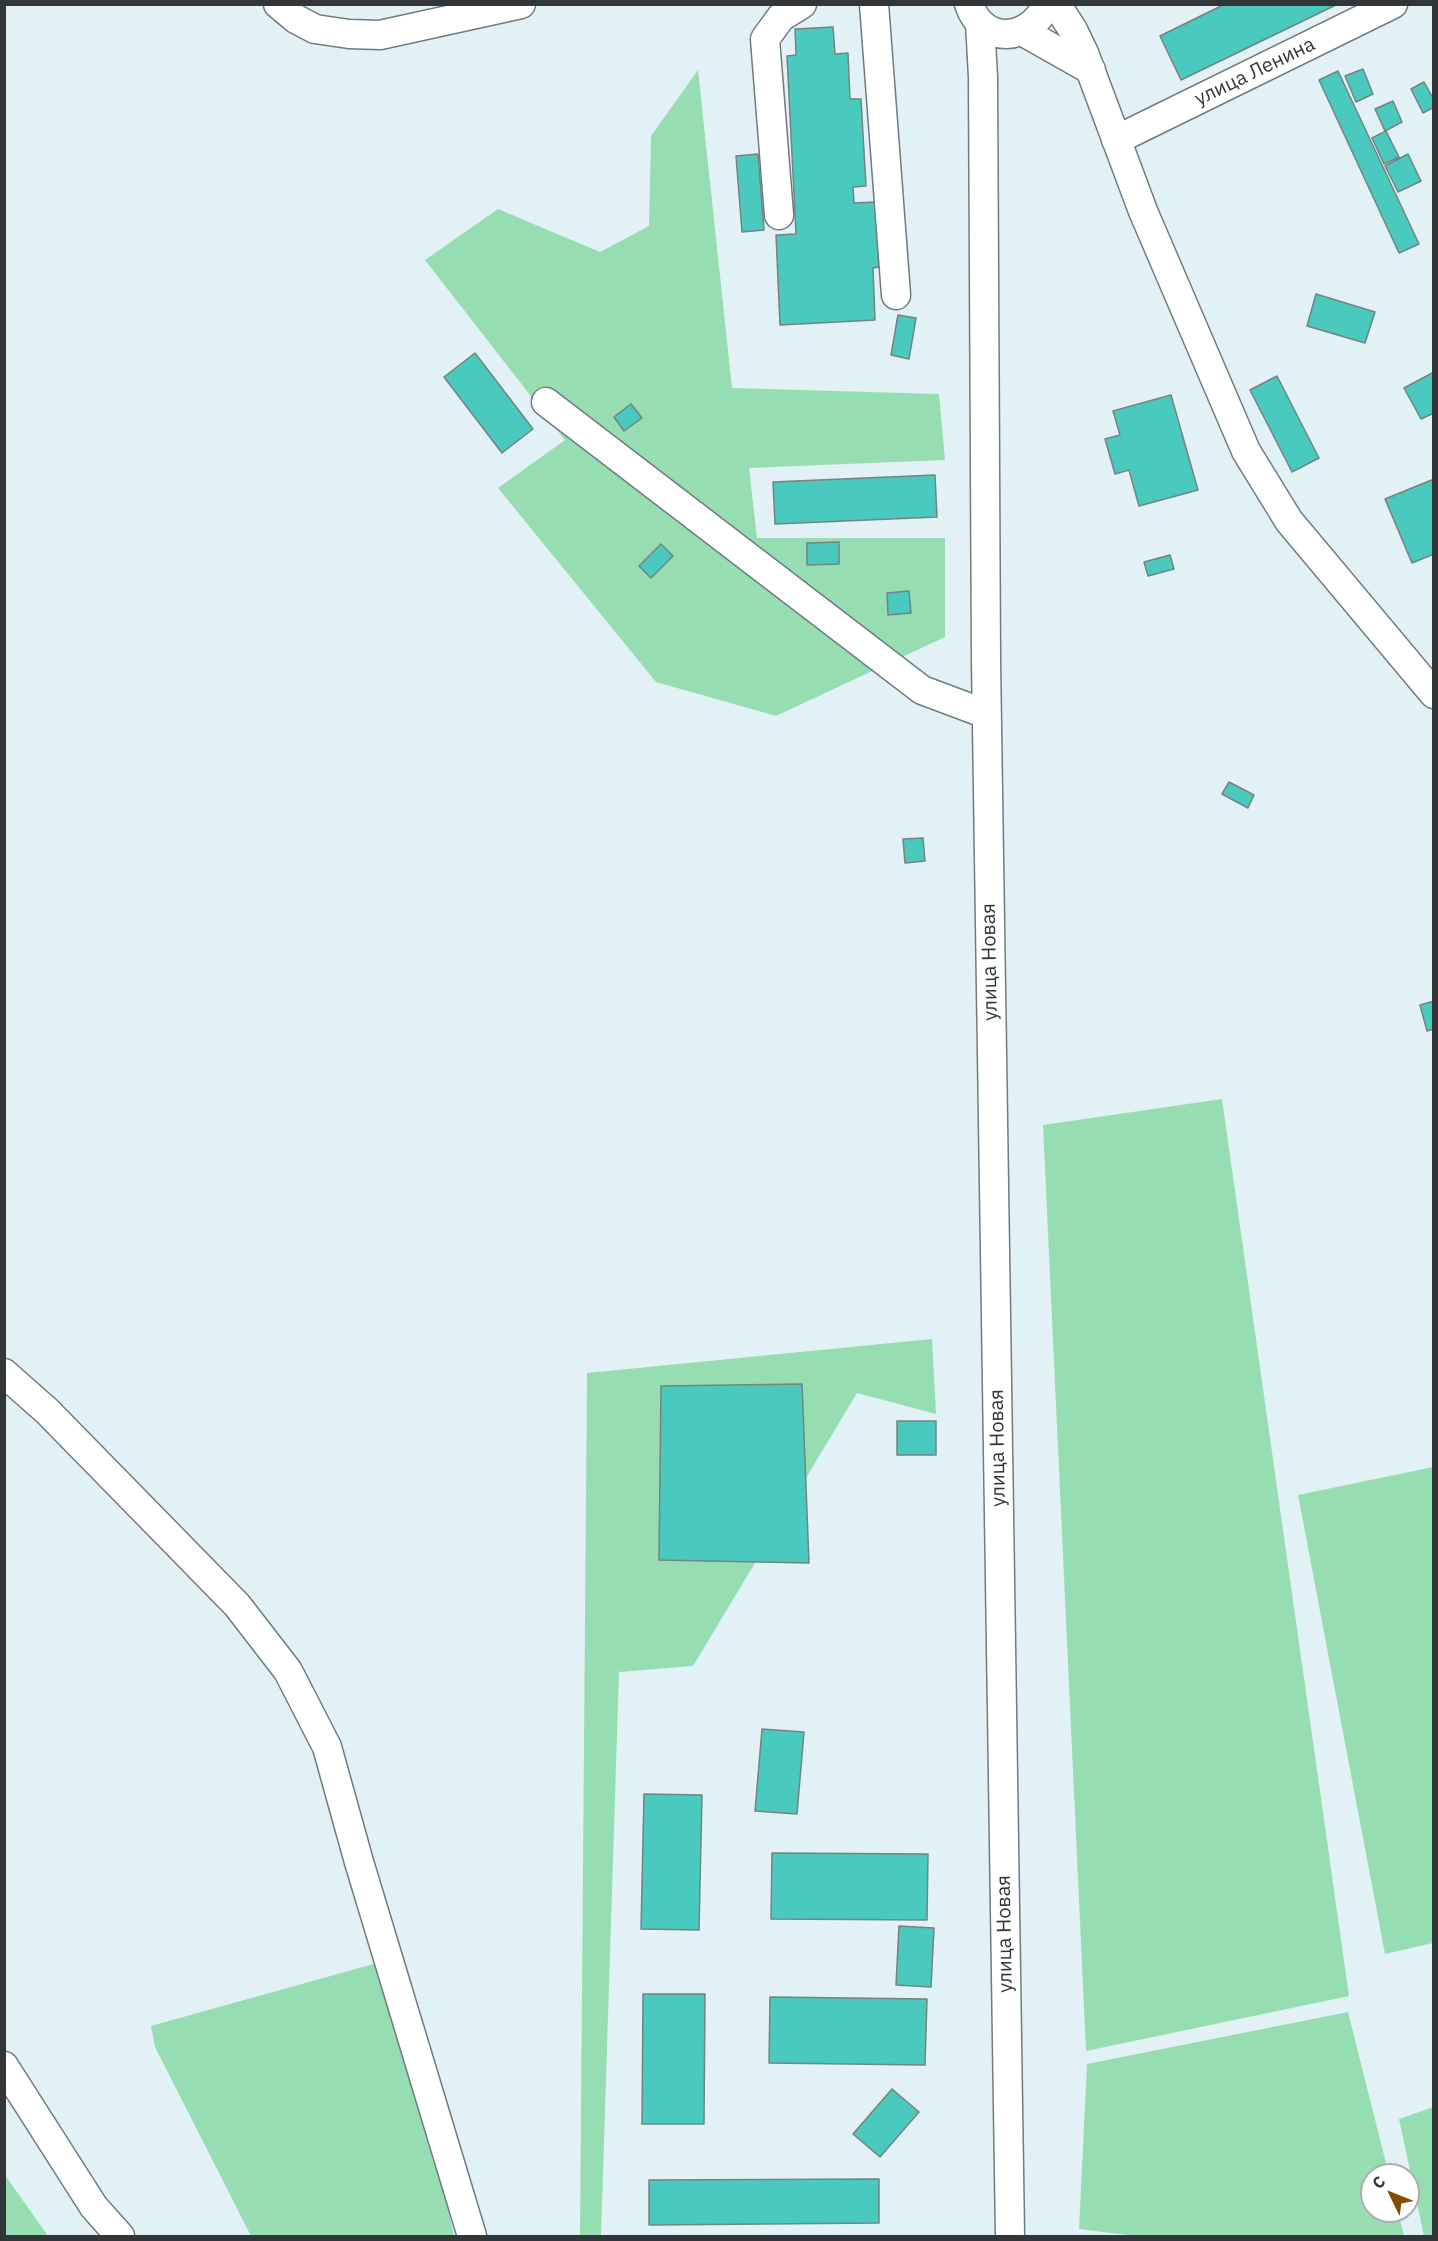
<!DOCTYPE html>
<html>
<head>
<meta charset="utf-8">
<style>
  body { margin:0 }
  #map { position:relative; width:1438px; height:2241px; overflow:hidden; background:#e2f1f5; font-family:"IBM Plex Sans",sans-serif }
  canvas { display:block }
  .frame { position:absolute; inset:0; border:6px solid #313739; pointer-events:none }
  .north { position:absolute; left:1360px; top:2163px; width:60px; height:60px; box-sizing:border-box; background:#fff; border:2px solid #adafb0; border-radius:50%; rotate:313deg; font-size:16px; font-weight:700; line-height:24px; text-align:center; color:#313739 }
  .north::after { content:''; display:block; margin:auto; width:21px; height:27px; background:#864c00; clip-path:polygon(50% 0,100% 100%,50% 72%,0 100%) }
</style>
</head>
<body>
<div id="map">
<canvas width="1438" height="2241"></canvas>
<div class="frame"></div>
<div class="north">С</div>
</div>
<script>
const context = document.querySelector('canvas').getContext('2d');
context.lineJoin = 'round';
function fill(path, color) {
  context.fillStyle = color;
  context.fill(path, 'evenodd');
}
function strokePath(path, color, width, dash) {
  context.strokeStyle = color;
  context.lineWidth = width;
  context.lineCap = dash ? 'butt' : 'round';
  context.setLineDash(dash || []);
  context.stroke(path);
}
function label(font, color, halo, rows, align = 'center') {
  context.font = font + ' "IBM Plex Sans",sans-serif';
  context.lineWidth = 5;
  context.setLineDash([]);
  context.textBaseline = 'middle';
  context.strokeStyle = halo;
  context.fillStyle = color;
  for (const [text, x, y, turn = 0] of rows) {
    context.save();
    context.translate(x, y);
    context.rotate((+turn || 0) * Math.PI / 180);
    context.textAlign = isNaN(turn) ? turn : align;
    if (halo) context.strokeText(text, 0, 0);
    context.fillText(text, 0, 0);
    context.restore();
  }
}
const green = new Path2D(`
  M 698,70 L 732,388 L 939,394 L 945,460 L 749,468 L 757,538 L 945,538 L 945,637 L 776,716 L 656,682 L 498,488 L 565,440 L 425,260 L 498,209 L 600,252 L 649,226 L 651,136 Z
  M 1222,1099 L 1349,1996 L 1086,2051 L 1043,1125 Z
  M 932,1339 L 936,1414 L 857,1393 L 693,1666 L 619,1672 L 601,2236 L 580,2236 L 587,1373 Z
  M 1433,1467 L 1433,1943 L 1385,1954 L 1298,1495 Z
  M 377,1963 L 444,2190 L 454,2236 L 251,2236 L 155,2047 L 151,2026 Z
  M 1348,2012 L 1389,2175 L 1372,2175 L 1372,2211 L 1398,2211 L 1404,2236 L 1136,2236 L 1079,2229 L 1087,2064 Z
  M 1433,2107 L 1433,2236 L 1424,2236 L 1399,2119 Z
  M 4,2175 L 5,2175 L 48,2236 L 5,2236 Z`);
const building = new Path2D(`
  M 1225,4 L 1338,4 L 1181,80 L 1160,36 Z
  M 833,27 L 835,54 L 848,53 L 850,99 L 861,99 L 866,186 L 853,187 L 854,203 L 876,202 L 879,267 L 873,268 L 875,320 L 780,325 L 776,235 L 796,234 L 787,56 L 796,55 L 795,29 Z
  M 1363,69 L 1373,94 L 1356,102 L 1345,76 Z
  M 1338,71 L 1419,244 L 1399,253 L 1319,80 Z
  M 1424,82 L 1434,100 L 1434,107 L 1423,113 L 1411,89 Z
  M 1393,101 L 1402,122 L 1385,131 L 1375,109 Z
  M 1386,131 L 1399,157 L 1384,164 L 1372,138 Z
  M 758,154 L 764,230 L 742,232 L 736,156 Z
  M 1408,154 L 1421,181 L 1398,192 L 1385,166 Z
  M 1316,294 L 1375,312 L 1365,343 L 1307,326 Z
  M 898,315 L 916,318 L 909,359 L 891,355 Z
  M 475,353 L 533,429 L 502,453 L 444,377 Z
  M 1434,372 L 1434,413 L 1421,419 L 1404,388 Z
  M 1277,376 L 1319,458 L 1292,472 L 1250,390 Z
  M 1171,395 L 1198,490 L 1139,506 L 1129,470 L 1115,474 L 1105,439 L 1120,435 L 1113,411 Z
  M 631,404 L 642,418 L 624,431 L 614,417 Z
  M 935,475 L 937,517 L 775,524 L 773,482 Z
  M 1434,479 L 1434,554 L 1412,563 L 1385,499 Z
  M 839,542 L 839,564 L 807,565 L 807,543 Z
  M 661,544 L 673,556 L 651,578 L 639,566 Z
  M 1170,555 L 1174,569 L 1148,576 L 1144,562 Z
  M 909,591 L 911,613 L 888,615 L 887,593 Z
  M 1229,782 L 1254,795 L 1248,808 L 1222,794 Z
  M 923,838 L 925,861 L 905,863 L 903,839 Z
  M 1434,1001 L 1434,1029 L 1427,1031 L 1420,1005 Z
  M 802,1384 L 809,1563 L 659,1560 L 661,1386 Z
  M 897,1421 L 936,1421 L 936,1455 L 897,1455 Z
  M 762,1729 L 804,1732 L 797,1814 L 755,1811 Z
  M 644,1794 L 702,1795 L 699,1930 L 641,1929 Z
  M 772,1853 L 928,1854 L 927,1920 L 771,1919 Z
  M 899,1926 L 934,1928 L 931,1987 L 896,1985 Z
  M 643,1994 L 705,1994 L 704,2124 L 642,2124 Z
  M 770,1997 L 927,1999 L 925,2065 L 769,2063 Z
  M 892,2089 L 919,2112 L 880,2157 L 853,2134 Z
  M 879,2179 L 879,2223 L 649,2225 L 649,2180 Z`);
const minor = new Path2D(`
  M 278,4 L 296,19 L 315,29 L 349,34 L 380,35 L 521,4
  M 874,4 L 896,295
  M 969,4 C 983,46 1030,42 1047,4
  M 1056,4 L 1073,30 L 1084,53 L 1143,211 L 1246,451 L 1289,521 L 1434,694
  M 980,23 L 983,77 L 986,660 L 1010,2236
  M 1022,31 L 1091,70
  M 1116,140 L 1393,4
  M 779,215 L 765,39 L 781,17 L 802,4
  M 546,402 L 922,690 L 986,714
  M 4,1373 L 47,1411 L 237,1605 L 288,1671 L 327,1747 L 359,1862 L 472,2236
  M 4,2066 L 94,2207 L 120,2236`);
const streetNames = [
  ["улица Ленина",1255,72,-26],
  ["улица Новая",990,962,-91],
  ["улица Новая",998,1448,-91],
  ["улица Новая",1005,1934,-91]
];
fill(green, '#96deb2');
fill(building, '#4ac9bf');
strokePath(building, '#758381', 1.5);
strokePath(minor, '#6f7c80', 31);
strokePath(minor, '#fff', 28);
label('20px', '#313739', '#fff', streetNames);
</script>
</body>
</html>
